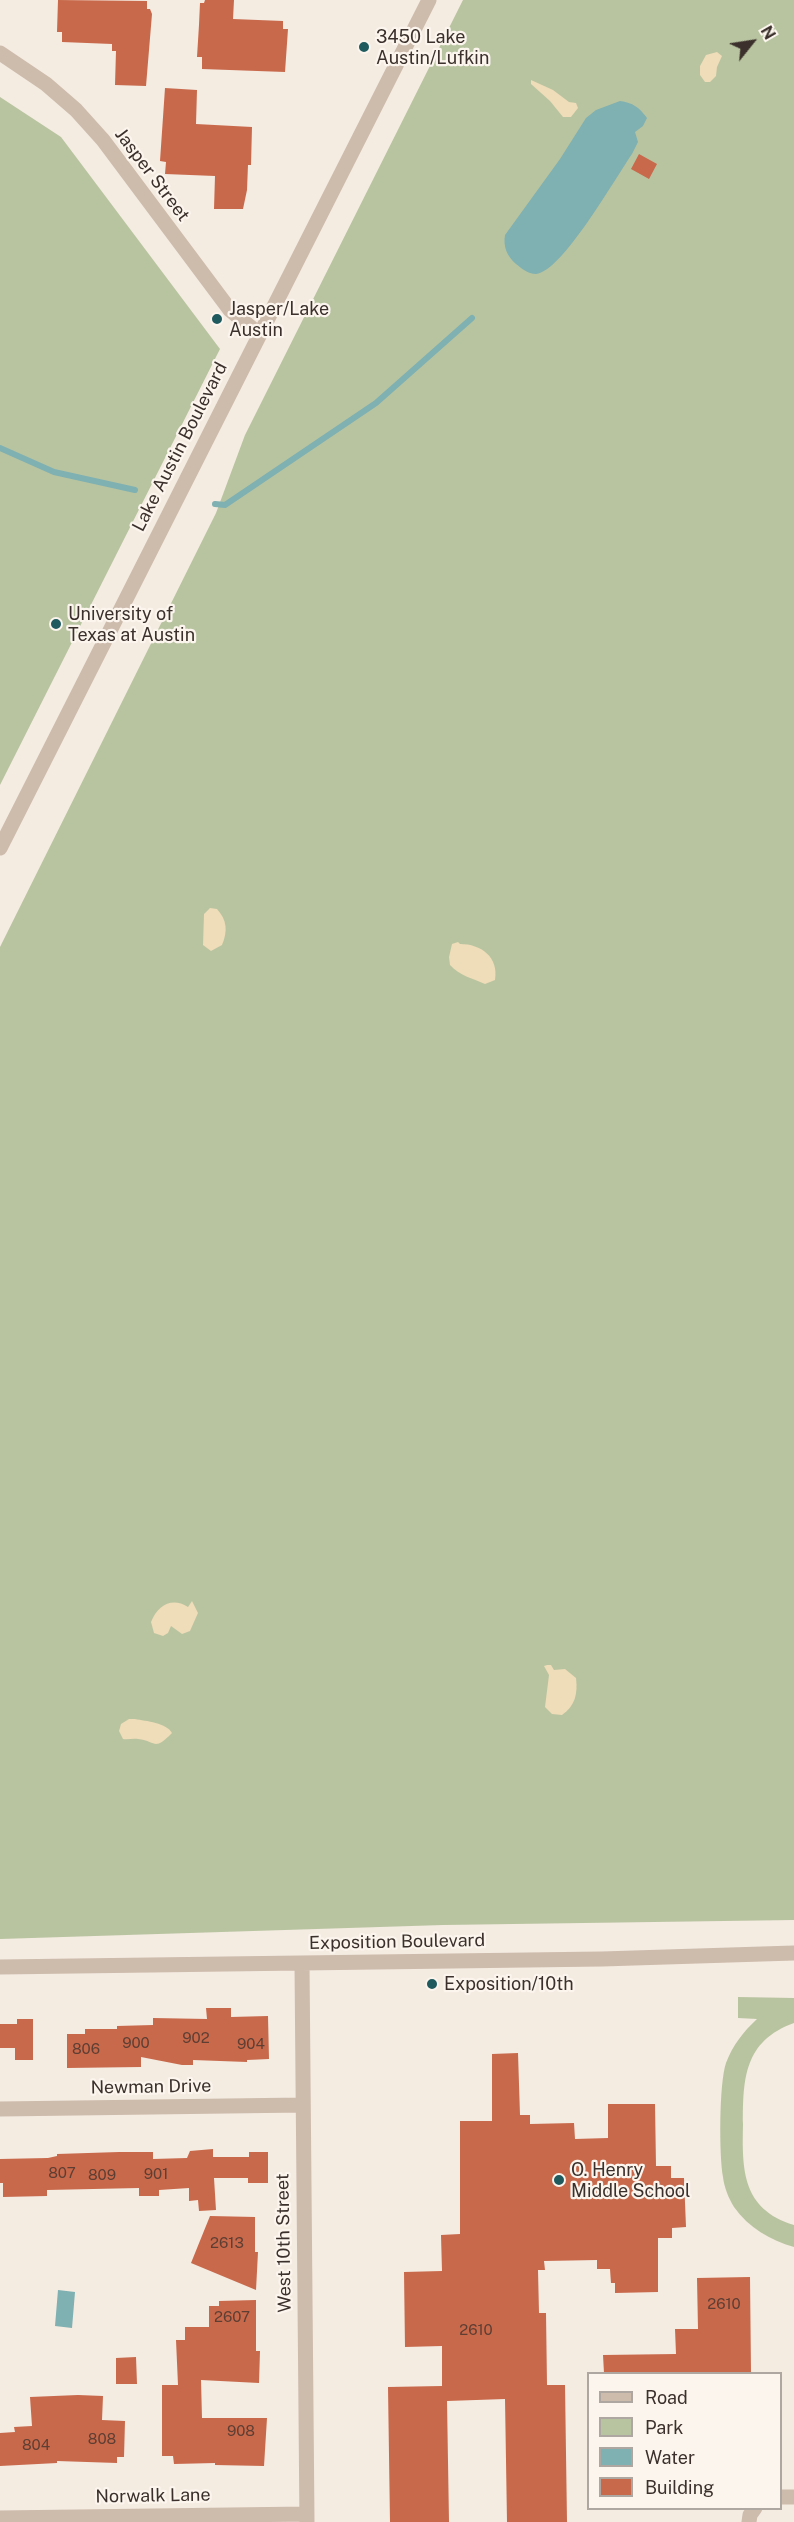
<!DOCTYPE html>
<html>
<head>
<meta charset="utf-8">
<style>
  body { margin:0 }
  #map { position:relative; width:794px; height:2522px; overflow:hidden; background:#f4ebe1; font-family:"Public Sans",sans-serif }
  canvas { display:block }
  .legend { position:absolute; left:587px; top:2372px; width:195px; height:138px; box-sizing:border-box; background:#fbf5ee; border:2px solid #aea6a0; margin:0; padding:8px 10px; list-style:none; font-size:18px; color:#3b302b }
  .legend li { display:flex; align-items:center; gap:12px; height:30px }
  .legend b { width:30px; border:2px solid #aea6a0 }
  .north { position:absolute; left:722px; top:12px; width:60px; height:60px; -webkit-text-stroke:4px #fbf5ee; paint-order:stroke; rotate:60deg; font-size:16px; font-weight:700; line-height:24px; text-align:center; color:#3b302b }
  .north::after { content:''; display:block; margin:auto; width:21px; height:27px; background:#3b302b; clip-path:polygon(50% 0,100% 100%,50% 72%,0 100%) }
</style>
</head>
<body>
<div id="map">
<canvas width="794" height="2522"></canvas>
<ul class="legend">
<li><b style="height:8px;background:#cdbbac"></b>Road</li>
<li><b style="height:16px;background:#b8c4a0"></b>Park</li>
<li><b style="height:16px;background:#7fb0b2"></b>Water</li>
<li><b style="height:16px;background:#c8694b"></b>Building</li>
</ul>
<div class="north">N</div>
</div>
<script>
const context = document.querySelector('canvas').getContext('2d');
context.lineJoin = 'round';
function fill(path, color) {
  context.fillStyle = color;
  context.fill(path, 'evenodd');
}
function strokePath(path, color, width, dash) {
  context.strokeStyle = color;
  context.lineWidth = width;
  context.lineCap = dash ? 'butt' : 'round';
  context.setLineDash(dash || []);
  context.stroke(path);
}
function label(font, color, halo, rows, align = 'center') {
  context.font = font + ' "Public Sans",sans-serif';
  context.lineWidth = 4.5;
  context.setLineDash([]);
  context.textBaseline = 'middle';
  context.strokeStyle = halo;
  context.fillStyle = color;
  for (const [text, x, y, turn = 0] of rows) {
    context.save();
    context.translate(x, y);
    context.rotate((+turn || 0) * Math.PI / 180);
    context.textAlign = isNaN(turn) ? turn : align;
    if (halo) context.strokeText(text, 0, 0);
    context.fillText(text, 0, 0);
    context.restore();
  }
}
const green = new Path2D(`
  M 463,0 L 794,0 L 794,1920 L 443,1925 L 0,1939 L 0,947 L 216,513 L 245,435 Z
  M 0,97 L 61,137 L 220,349 L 0,785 Z
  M 738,1997 L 794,1998 L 794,2023 C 744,2041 743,2079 743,2124 C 742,2170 742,2209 794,2225 L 794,2247 C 770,2240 749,2228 734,2207 C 729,2199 724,2187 723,2177 C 719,2156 719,2083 726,2063 C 733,2045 743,2032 757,2019 L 738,2018 Z`);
const sand = new Path2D(`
  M 717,52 L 722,56 L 717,67 L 716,76 L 710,82 L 705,82 L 700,75 L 700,66 L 706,55 Z
  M 531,80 L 553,90 L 569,102 L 576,103 L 578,108 L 571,117 L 563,117 L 550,101 L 531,84 Z
  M 210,908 L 217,909 C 227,920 228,931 222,945 L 211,951 L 203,945 L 204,914 Z
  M 458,942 L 460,944 C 481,944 499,957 495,980 L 485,984 C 472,978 460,976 450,965 L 449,957 L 452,944 Z
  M 192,1601 L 198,1613 L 190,1631 L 182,1634 L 171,1626 L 168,1633 L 163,1636 L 154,1633 L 151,1622 C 158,1605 172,1597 188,1607 Z
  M 547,1665 L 551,1665 L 554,1670 L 565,1669 L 576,1678 C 578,1694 575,1706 562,1715 L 552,1714 L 545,1707 L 549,1675 L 544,1666 Z
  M 135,1719 C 146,1721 167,1723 172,1733 C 153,1752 157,1741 138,1739 C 133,1738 128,1740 123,1739 L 119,1731 L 121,1724 L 129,1719 Z`);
const water = new Path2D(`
  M 620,101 C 633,103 639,107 647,118 L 643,126 L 635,132 L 638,142 L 632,154 C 616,177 562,272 536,274 C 528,274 521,268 516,264 C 507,256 503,247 505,235 L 560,159 L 586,118 L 596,110 Z
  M 58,2290 L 75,2292 L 72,2328 L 55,2326 Z`);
const stream = new Path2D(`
  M 0,448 L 54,472 L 135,490
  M 215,504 L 225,505 L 376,403 L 472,318`);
const building = new Path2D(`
  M 58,0 L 147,1 L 147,9 L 150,9 L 152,14 L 146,86 L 115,85 L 116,51 L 112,51 L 112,44 L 62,42 L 62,32 L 57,32 Z
  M 205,0 L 234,0 L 233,19 L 283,21 L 283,29 L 288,29 L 285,72 L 202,69 L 202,57 L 197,57 L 199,25 L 200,3 L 204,3 Z
  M 165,88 L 197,90 L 196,124 L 252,127 L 251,165 L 248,165 L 247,190 L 243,209 L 214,209 L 215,176 L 165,174 L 166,162 L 160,161 Z
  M 639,154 L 657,164 L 649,179 L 631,169 Z
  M 206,2008 L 231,2008 L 231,2017 L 268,2016 L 269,2059 L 247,2060 L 247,2062 L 193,2060 L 193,2065 L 182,2065 L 141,2057 L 141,2067 L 67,2068 L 67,2034 L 85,2034 L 85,2029 L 117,2029 L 117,2026 L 153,2025 L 153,2018 L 207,2019 Z
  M 17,2019 L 33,2019 L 33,2060 L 15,2060 L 15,2048 L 0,2048 L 0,2024 L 17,2024 Z
  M 518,2053 L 520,2115 L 530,2115 L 530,2124 L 574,2123 L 575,2139 L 608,2138 L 608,2104 L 655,2104 L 656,2166 L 671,2166 L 671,2178 L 684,2178 L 686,2227 L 672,2228 L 672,2238 L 658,2238 L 658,2292 L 615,2293 L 615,2283 L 611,2283 L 610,2269 L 597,2269 L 597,2260 L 544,2261 L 545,2270 L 538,2270 L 539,2313 L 546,2313 L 547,2385 L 565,2385 L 567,2522 L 507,2522 L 505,2399 L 447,2401 L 449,2522 L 390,2522 L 388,2387 L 442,2386 L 442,2346 L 405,2347 L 404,2272 L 442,2271 L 441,2235 L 460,2234 L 460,2121 L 492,2121 L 492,2054 Z
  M 213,2149 L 213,2157 L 249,2157 L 249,2152 L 268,2152 L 268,2183 L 248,2183 L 248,2178 L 214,2178 L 216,2210 L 199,2211 L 198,2200 L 189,2201 L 189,2188 L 159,2190 L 159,2196 L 139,2196 L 139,2188 L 47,2190 L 47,2196 L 3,2197 L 3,2183 L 0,2183 L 0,2159 L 48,2158 L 57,2156 L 57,2154 L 119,2152 L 153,2152 L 153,2159 L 187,2158 L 190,2151 Z
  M 210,2216 L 255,2217 L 255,2252 L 258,2252 L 256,2290 L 191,2263 Z
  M 750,2277 L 751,2373 L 604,2373 L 603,2355 L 676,2354 L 675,2329 L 698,2329 L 697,2278 Z
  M 256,2300 L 256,2351 L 260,2351 L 259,2383 L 201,2380 L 202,2418 L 267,2418 L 264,2466 L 215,2465 L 215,2463 L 174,2464 L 173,2456 L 162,2456 L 162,2385 L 178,2385 L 176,2340 L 185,2340 L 185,2327 L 209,2327 L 209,2306 L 219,2306 L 219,2301 Z
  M 136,2357 L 137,2384 L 116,2384 L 116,2358 Z
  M 78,2395 L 103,2396 L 102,2420 L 125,2421 L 124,2457 L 117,2457 L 117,2463 L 57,2461 L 57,2463 L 0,2466 L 0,2433 L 15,2432 L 14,2427 L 32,2426 L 30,2397 Z`);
const minor = new Path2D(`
  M 0,53 L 46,84 L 76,110 L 103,140 L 230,310 L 259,334
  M 0,848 L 429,0
  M 302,1964 L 307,2522
  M 0,1967 L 602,1959 L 794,1953
  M 0,2109 L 303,2105
  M 780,2497 L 794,2497
  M 0,2518 L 307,2514
  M 749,2522 L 750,2515 L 755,2508`);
const markers = [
  [364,47,6,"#1f5a5e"],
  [217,319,6,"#1f5a5e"],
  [56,624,6,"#1f5a5e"],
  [432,1984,6,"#1f5a5e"],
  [559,2180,6,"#1f5a5e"]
];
const numberNames = [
  ["902",196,2038],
  ["900",136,2043],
  ["904",251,2044],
  ["806",86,2049],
  ["807",62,2173],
  ["901",156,2174],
  ["809",102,2175],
  ["2613",227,2243],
  ["2610",724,2304],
  ["2607",232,2317],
  ["2610",476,2330],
  ["908",241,2431],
  ["808",102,2439],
  ["804",36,2445]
];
const poiNames = [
  ["3450 Lake",376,37],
  ["Austin/Lufkin",376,58],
  ["Jasper/Lake",229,309],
  ["Austin",229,330],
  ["University of",68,614],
  ["Texas at Austin",68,635],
  ["Exposition/10th",444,1984],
  ["O. Henry",571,2170],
  ["Middle School",571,2191]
];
const streetNames = [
  ["Jasper Street",152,175,53],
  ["Lake Austin Boulevard",180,447,-63],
  ["Exposition Boulevard",397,1942,-1],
  ["Newman Drive",151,2087,-1],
  ["West 10th Street",284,2243,-91],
  ["Norwalk Lane",153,2496,-1]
];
fill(green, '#b8c4a0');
fill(sand, '#efdcb8');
fill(water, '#7fb0b2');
strokePath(stream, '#7fb0b2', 6);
fill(building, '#c8694b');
strokePath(minor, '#cdbbac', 15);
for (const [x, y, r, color] of markers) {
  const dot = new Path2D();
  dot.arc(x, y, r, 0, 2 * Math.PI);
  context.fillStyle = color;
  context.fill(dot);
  strokePath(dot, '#fbf5ee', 2);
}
label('15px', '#5e3e33', null, numberNames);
label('18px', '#3b302b', '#fbf5ee', poiNames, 'left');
label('18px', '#3b302b', '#fbf5ee', streetNames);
</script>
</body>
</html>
